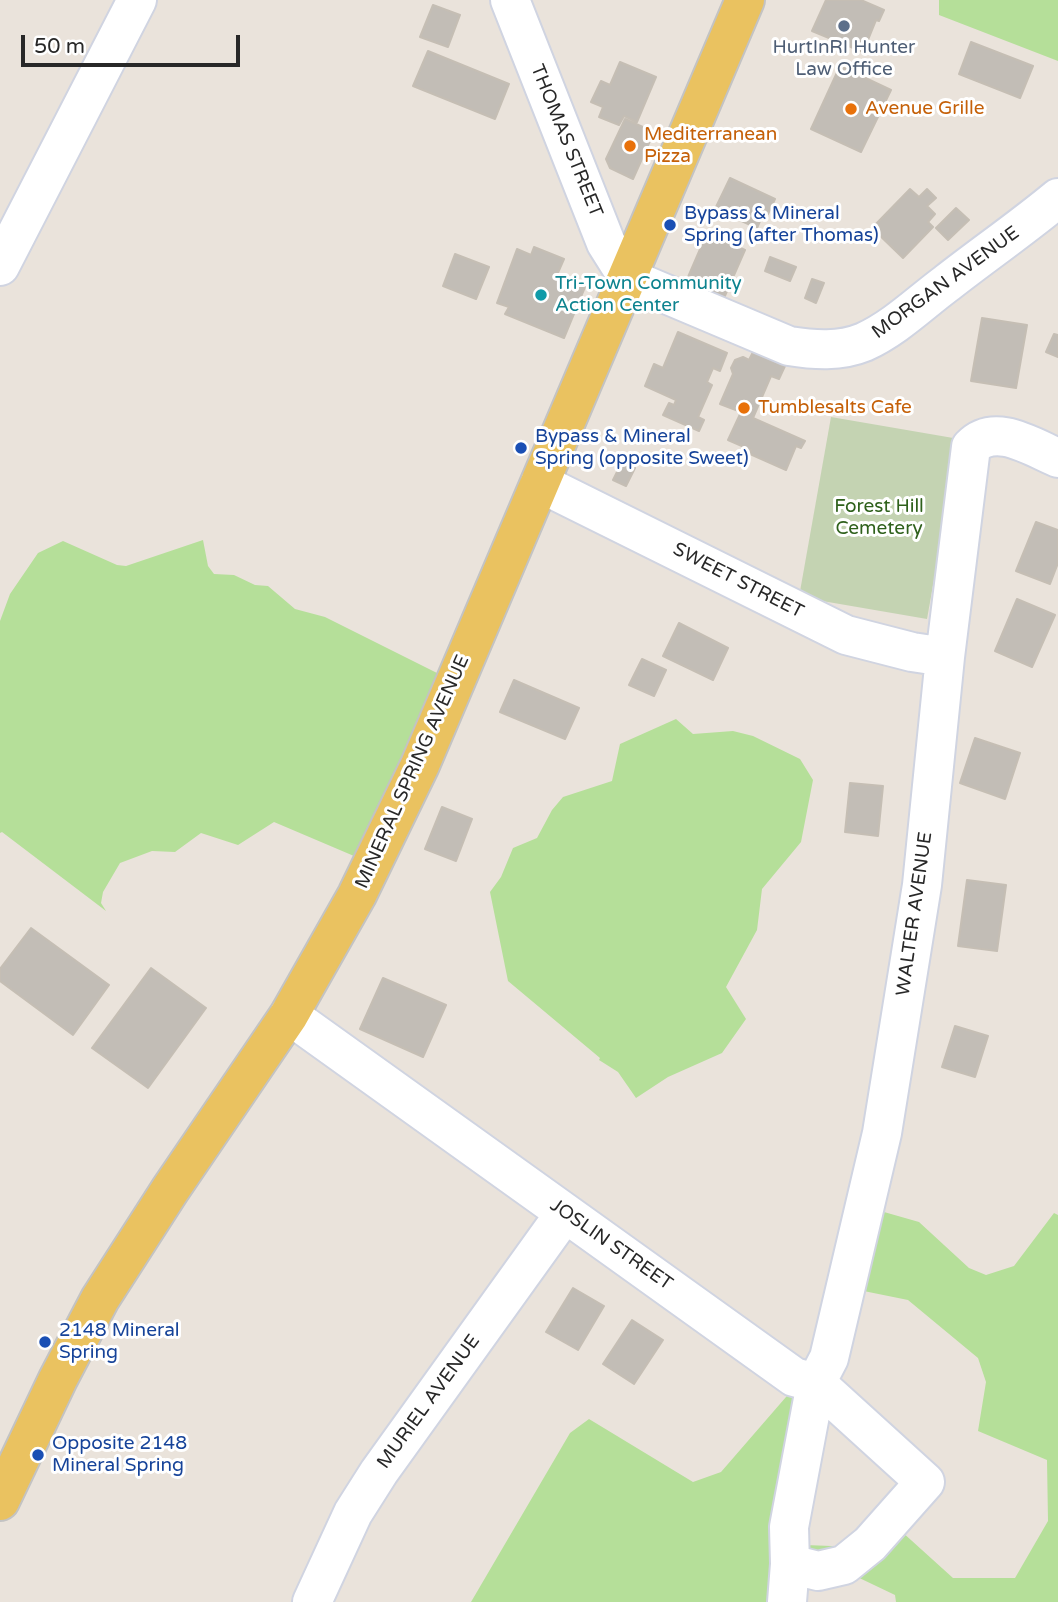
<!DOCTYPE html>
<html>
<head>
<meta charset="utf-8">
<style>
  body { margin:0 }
  #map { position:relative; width:1058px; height:1602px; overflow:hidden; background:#eae3db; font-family:"Varela Round",sans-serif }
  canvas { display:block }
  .scale { position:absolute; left:21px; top:35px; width:219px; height:32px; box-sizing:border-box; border:4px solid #282828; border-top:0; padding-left:9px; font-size:21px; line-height:24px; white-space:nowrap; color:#282828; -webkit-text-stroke:5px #fff; paint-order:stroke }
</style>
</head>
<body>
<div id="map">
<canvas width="1058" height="1602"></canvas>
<div class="scale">50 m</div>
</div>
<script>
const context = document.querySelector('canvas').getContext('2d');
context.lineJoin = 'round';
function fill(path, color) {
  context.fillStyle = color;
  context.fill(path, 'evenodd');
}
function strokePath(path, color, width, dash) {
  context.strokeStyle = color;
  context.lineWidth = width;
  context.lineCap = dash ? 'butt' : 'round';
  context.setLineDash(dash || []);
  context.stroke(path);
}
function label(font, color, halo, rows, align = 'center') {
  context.font = font + ' "Varela Round",sans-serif';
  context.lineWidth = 6;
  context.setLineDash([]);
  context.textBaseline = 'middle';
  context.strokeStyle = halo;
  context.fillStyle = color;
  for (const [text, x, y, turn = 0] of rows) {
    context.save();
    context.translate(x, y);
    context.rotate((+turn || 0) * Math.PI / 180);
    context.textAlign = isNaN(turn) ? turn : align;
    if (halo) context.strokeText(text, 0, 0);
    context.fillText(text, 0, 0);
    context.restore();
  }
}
const green = new Path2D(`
  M 939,0 L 1058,0 L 1058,61 L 939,15 Z
  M 203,540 L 208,566 L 214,574 L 234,575 L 255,585 L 268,586 L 295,609 L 325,617 L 439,674 L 361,859 L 274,822 L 238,845 L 201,833 L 175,852 L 152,851 L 120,863 L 103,892 L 101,903 L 106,911 L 2,832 L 0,833 L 0,621 L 10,594 L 38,553 L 63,541 L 117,565 L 126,566 Z
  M 676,719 L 693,734 L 733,731 L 753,736 L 800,759 L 813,780 L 801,842 L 762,889 L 757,930 L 726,987 L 746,1019 L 722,1053 L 668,1077 L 636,1098 L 618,1072 L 599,1060 L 600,1058 L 508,981 L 490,892 L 501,877 L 513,848 L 537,838 L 552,810 L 563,797 L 612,781 L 620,744 Z
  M 856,1204 L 919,1222 L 969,1268 L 986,1275 L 1014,1266 L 1054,1213 L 1058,1215 L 1058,1602 L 896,1602 L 895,1595 L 830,1564 L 791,1602 L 471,1602 L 570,1433 L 589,1419 L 693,1482 L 721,1472 L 799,1382 L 773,1509 L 805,1545 L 858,1547 L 901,1531 L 953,1578 L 1015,1578 L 1048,1521 L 1047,1460 L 978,1431 L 986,1382 L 978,1358 L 908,1300 L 839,1286 Z`);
const cemetery = new Path2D(`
  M 831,417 L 959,439 L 927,619 L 799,597 Z`);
const building = new Path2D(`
  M 826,0 L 861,0 L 884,10 L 879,21 L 876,20 L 863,52 L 812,31 Z
  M 433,5 L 460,15 L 448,47 L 420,37 Z
  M 971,42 L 1033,66 L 1020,98 L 959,74 Z
  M 428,51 L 509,84 L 495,119 L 413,86 Z
  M 620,62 L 656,77 L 637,122 L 624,116 L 619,125 L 599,117 L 603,107 L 591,102 L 601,81 L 610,85 Z
  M 840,66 L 891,90 L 861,152 L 811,129 Z
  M 625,119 L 654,132 L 633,179 L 610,168 L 606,159 Z
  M 730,178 L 775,199 L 768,214 L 764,212 L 757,228 L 715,209 Z
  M 910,189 L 919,197 L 927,189 L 936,198 L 927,206 L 935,214 L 928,222 L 933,227 L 903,258 L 872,228 Z
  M 956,208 L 969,220 L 948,240 L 936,228 Z
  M 707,233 L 745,250 L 724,298 L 685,284 Z
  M 534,247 L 564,259 L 557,275 L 585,287 L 564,338 L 505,314 L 509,307 L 497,303 L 517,249 L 531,255 Z
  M 455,254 L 489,267 L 476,299 L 443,286 Z
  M 770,257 L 796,267 L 790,281 L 765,271 Z
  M 812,279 L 824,283 L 816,303 L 805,298 Z
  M 982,318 L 1027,325 L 1016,388 L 971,381 Z
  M 678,332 L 727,353 L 720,371 L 713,368 L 707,382 L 712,385 L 698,417 L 704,420 L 699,431 L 663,415 L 669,403 L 674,405 L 676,400 L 645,386 L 654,364 L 663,368 Z
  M 1054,334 L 1058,335 L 1058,357 L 1046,352 Z
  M 753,352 L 785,366 L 779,379 L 771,376 L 753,418 L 805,441 L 801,448 L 796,446 L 786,470 L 750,454 L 751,450 L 728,440 L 741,412 L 720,404 L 733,374 L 731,368 L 735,360 L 743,357 L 749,360 Z
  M 622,462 L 635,468 L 626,486 L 613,480 Z
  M 1036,522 L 1058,530 L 1058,563 L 1050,584 L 1016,571 Z
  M 1017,599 L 1055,615 L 1032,667 L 995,651 Z
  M 679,623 L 728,648 L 713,680 L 663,656 Z
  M 642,659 L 666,670 L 654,696 L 629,685 Z
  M 514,680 L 579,708 L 565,739 L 500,712 Z
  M 975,738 L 1020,753 L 1005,799 L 960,783 Z
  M 850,783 L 883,786 L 878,836 L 845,832 Z
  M 442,807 L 472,819 L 456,861 L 425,849 Z
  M 967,880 L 1006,885 L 997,951 L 958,946 Z
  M 31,928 L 109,985 L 73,1035 L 0,981 L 0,969 Z
  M 151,968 L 206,1008 L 148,1088 L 92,1048 Z
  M 383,978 L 446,1005 L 423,1057 L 360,1029 Z
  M 955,1026 L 988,1036 L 975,1077 L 942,1067 Z
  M 573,1288 L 604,1306 L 578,1350 L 546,1332 Z
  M 632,1320 L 663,1340 L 634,1384 L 603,1364 Z`);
const minor = new Path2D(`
  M 510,0 L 606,243 L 628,278 L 789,346 C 814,350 840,352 864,342 C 895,328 920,303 947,283 C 984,254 1022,228 1058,198
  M 0,266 L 137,0
  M 540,483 L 846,635 L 912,652 L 945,657
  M 289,1015 L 794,1377 L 816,1383 L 925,1482 L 870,1544 L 844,1565 L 818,1571 L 790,1564 L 789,1527 L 816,1383 L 829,1358 L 882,1133 L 922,885 L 945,657 L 971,447 C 995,422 1032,447 1058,458
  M 312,1602 L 353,1513 L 379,1472 L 565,1213
  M 787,1602 L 790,1564`);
const major = new Path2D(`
  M 0,1501 L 58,1379 L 100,1299 L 170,1190 L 289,1015 L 357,895 L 420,765 L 745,0`);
const markers = [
  [844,26,7,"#5c6f8a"],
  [851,109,7,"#e8710a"],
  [630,146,7,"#e8710a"],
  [670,225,7,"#1a4fb4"],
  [541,295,7,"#0f9aa8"],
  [744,408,7,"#e8710a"],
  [521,448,7,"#1a4fb4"],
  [45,1342,7,"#1a4fb4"],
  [38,1455,7,"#1a4fb4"]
];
const serviceNames = [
  ["HurtInRI Hunter",844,48],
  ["Law Office",844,70]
];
const foodNames = [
  ["Avenue Grille",865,109],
  ["Mediterranean",644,135],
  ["Pizza",644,157],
  ["Tumblesalts Cafe",758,408]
];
const streetNames = [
  ["THOMAS STREET",566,141,68],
  ["MORGAN AVENUE",946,283,-36],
  ["SWEET STREET",738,581,27],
  ["MINERAL SPRING AVENUE",413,772,-66],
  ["WALTER AVENUE",915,914,-82],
  ["JOSLIN STREET",611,1245,35],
  ["MURIEL AVENUE",429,1402,-54]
];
const transitNames = [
  ["Bypass & Mineral",684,214],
  ["Spring (after Thomas)",684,236],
  ["Bypass & Mineral",535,437],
  ["Spring (opposite Sweet)",535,459],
  ["2148 Mineral",59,1331],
  ["Spring",59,1353],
  ["Opposite 2148",52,1444],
  ["Mineral Spring",52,1466]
];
const cultureNames = [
  ["Tri-Town Community",555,284],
  ["Action Center",555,306]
];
const parkNames = [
  ["Forest Hill",879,507],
  ["Cemetery",879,529]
];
fill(green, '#b5df99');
fill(cemetery, '#c4d3b2');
fill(building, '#c2bdb6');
strokePath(building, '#c5beb4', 2);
strokePath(minor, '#d0d4e1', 42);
strokePath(major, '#c3c3c3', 42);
strokePath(minor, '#fff', 38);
strokePath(major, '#eac260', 38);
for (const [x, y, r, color] of markers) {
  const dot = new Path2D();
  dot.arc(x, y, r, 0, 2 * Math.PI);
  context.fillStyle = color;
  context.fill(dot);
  strokePath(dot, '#fff', 2.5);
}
label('19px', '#4e5e75', '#fff', serviceNames);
label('19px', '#c56008', '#fff', foodNames, 'left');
label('19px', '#282828', '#fff', streetNames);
label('19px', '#164399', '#fff', transitNames, 'left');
label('19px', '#0d838f', '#fff', cultureNames, 'left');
label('19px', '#2f611c', '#fff', parkNames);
</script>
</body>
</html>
